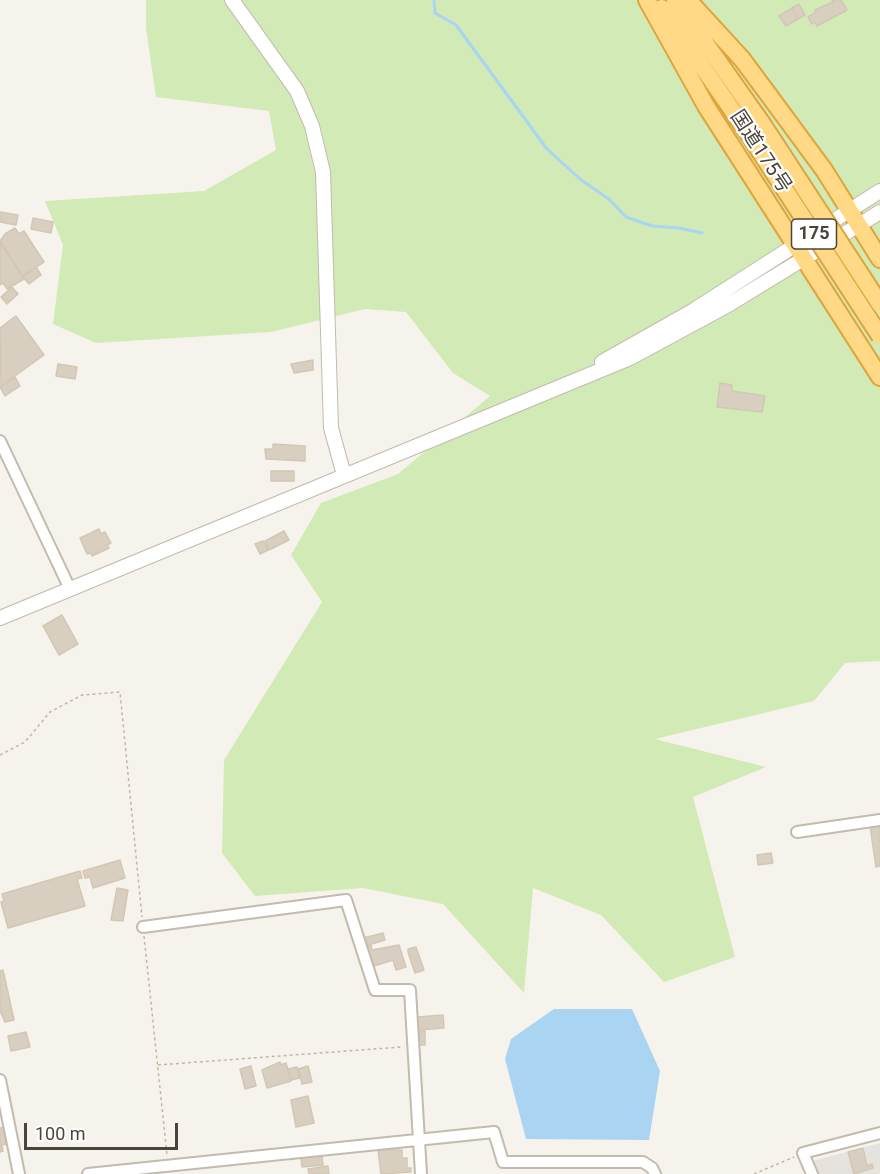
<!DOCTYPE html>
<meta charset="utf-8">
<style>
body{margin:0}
#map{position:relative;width:880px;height:1174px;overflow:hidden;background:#f6f3ec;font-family:Roboto,sans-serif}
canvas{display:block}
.scale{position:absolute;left:24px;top:1123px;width:154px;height:27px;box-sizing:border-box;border:3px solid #4b4439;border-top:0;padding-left:8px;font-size:18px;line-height:21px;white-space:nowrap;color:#4b4439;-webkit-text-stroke:4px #fff;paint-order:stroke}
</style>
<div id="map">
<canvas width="880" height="1174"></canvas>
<div class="scale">100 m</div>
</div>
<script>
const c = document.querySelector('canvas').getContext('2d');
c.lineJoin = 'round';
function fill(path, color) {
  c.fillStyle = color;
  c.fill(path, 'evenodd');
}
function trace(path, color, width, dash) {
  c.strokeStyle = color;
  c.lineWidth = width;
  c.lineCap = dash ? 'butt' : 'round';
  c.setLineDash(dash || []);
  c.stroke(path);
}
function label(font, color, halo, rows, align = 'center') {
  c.font = font + ' Roboto,"Noto Sans JP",sans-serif';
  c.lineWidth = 4.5;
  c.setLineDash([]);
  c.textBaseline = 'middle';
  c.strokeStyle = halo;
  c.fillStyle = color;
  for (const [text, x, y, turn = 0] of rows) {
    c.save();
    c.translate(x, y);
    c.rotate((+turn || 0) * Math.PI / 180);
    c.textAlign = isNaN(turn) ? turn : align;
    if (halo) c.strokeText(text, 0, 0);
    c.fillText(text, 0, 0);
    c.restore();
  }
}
const industrial = new Path2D(`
 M880,1143V1174H816L809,1162Z`);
const green = new Path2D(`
 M146,0H880V661L845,663L814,701L655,739L766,767L693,797L735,957L664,982L601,915L533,888L524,993L443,904L363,888L255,896L222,853L224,760L322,602L291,555L321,503L398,474L490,396L453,373L406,312L365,309L271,332L96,343L53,324L63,245L45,201L204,191L276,150L269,111L156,97L146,28Z`);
const water = new Path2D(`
 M554,1009H632L660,1071L649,1140L526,1139L505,1059L511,1039Z`);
const stream = new Path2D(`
 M434,0L435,13L456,25L547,149L580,179L610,200L626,217L652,226L679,228L702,233`);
const building = new Path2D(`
 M832,0H841L847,10L817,26L815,22L812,24L808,17L816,12L815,10L833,2Z
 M799,4L805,15L798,19L792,8Z
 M792,8L798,19L786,26L779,16Z
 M0,212L18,215L16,225L0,222Z
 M33,218L53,222L51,233L31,229Z
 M15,228L19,234L24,231L44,262L22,276L0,241L5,234Z
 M0,242L24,279L7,289L3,283L0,285Z
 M36,267L41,275L29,284L23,277Z
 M12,287L18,294L7,304L1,297Z
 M16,316L44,355L1,386L0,328Z
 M313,360V370L294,373L291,364Z
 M58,364L77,367L75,379L56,376Z
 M15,377L20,386L5,396L0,387Z
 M720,383L732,385V391L765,396L762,412L717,407Z
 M273,444L305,446V461L266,459L265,449H273Z
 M271,471H294V481H271Z
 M99,529L101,534L105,532L111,543L107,545L109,548L92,556L91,553L87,554L80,538Z
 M284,531L289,540L269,550L265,541Z
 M263,541L268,550L260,554L255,544Z
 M62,615L78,644L59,655L43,626Z
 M880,825V866L876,867L870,826Z
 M771,853L773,863L758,865L757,855Z
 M120,860L125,878L93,888L90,877L85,878L83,871Z
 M80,871L82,878L77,879L85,906L8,928L1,902L4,901L2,894Z
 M117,888L128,890L123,921L111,920Z
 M383,933L385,940L365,946L363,938Z
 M371,945L372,950L399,945L406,967L396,970L393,960L371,967L366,947Z
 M416,947L424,970L415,973L408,952V949Z
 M3,970L14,1020L5,1022L0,1011V971Z
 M443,1015L444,1028L418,1030L417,1017Z
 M425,1031V1045H419L418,1032Z
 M26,1032L30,1047L11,1051L8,1036Z
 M280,1062L281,1065L286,1063L291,1081L267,1088L262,1070Z
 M251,1066L256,1086L245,1089L240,1069Z
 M308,1066L312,1082L302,1084L298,1069Z
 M297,1067L300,1078L291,1080L288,1069Z
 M308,1096L314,1123L296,1127L291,1100Z
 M4,1127L7,1144L2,1145L3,1151L0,1152V1128Z
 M863,1148L867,1166L872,1164L873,1168L854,1174L848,1152Z
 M378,1150H402V1158H407V1168H411V1172L381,1174Z
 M322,1155L323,1165L302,1167L301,1157Z
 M328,1166L329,1174H309L308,1169Z`);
const path = new Path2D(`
 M0,755L25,742L50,712L82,695L120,692L142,917
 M144,936L167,1155
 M158,1065L401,1047
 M754,1174L794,1157`);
const minor = new Path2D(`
 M0,441L70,589
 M797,832L880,820
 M143,927L346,900L375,990H410L421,1174
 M0,1080L19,1174
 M88,1174L494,1132L503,1162H643L652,1168L655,1174
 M812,1174L803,1153L880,1133`);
const tertiary = new Path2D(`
 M232,0L297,91L312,126L323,172L331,428L344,475
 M602,362L694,310L880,191
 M0,618L630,358L728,305L880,212`);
const trunk = new Path2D(`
 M647,0L706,106L880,377
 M675,0L761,122
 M688,0L742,59L765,90L824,170L880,259
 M662,8L748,133`);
const trunkBridge = new Path2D(`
 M761,122L880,304
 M748,133L880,336`);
const shields = [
 [814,234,45]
];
const shieldNames = [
 ["175",814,234]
];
const streetNames = [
 ["国道175号",760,152,57]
];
fill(industrial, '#e6e2dd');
fill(green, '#d2eab5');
fill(water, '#a9d4f2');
trace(stream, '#a9d4f2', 3);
fill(building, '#d8cfc1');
trace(building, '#d3c7b4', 1.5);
trace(minor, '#c2bbae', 14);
trace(tertiary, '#c2bbae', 16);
trace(trunk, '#e0a43c', 20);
trace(path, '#c4b79f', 1.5, [3, 3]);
trace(minor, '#fff', 10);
trace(tertiary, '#fff', 14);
trace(trunk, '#ffd985', 16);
trace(trunkBridge, '#e0a43c', 20, []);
trace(trunkBridge, '#ffd985', 16);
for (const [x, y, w] of shields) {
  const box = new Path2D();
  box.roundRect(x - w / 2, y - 15, w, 30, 4.5);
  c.fillStyle = '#fff';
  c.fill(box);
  trace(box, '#4b4439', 1.5);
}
label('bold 18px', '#4b4439', null, shieldNames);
label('20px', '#4b4439', '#fff', streetNames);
</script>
